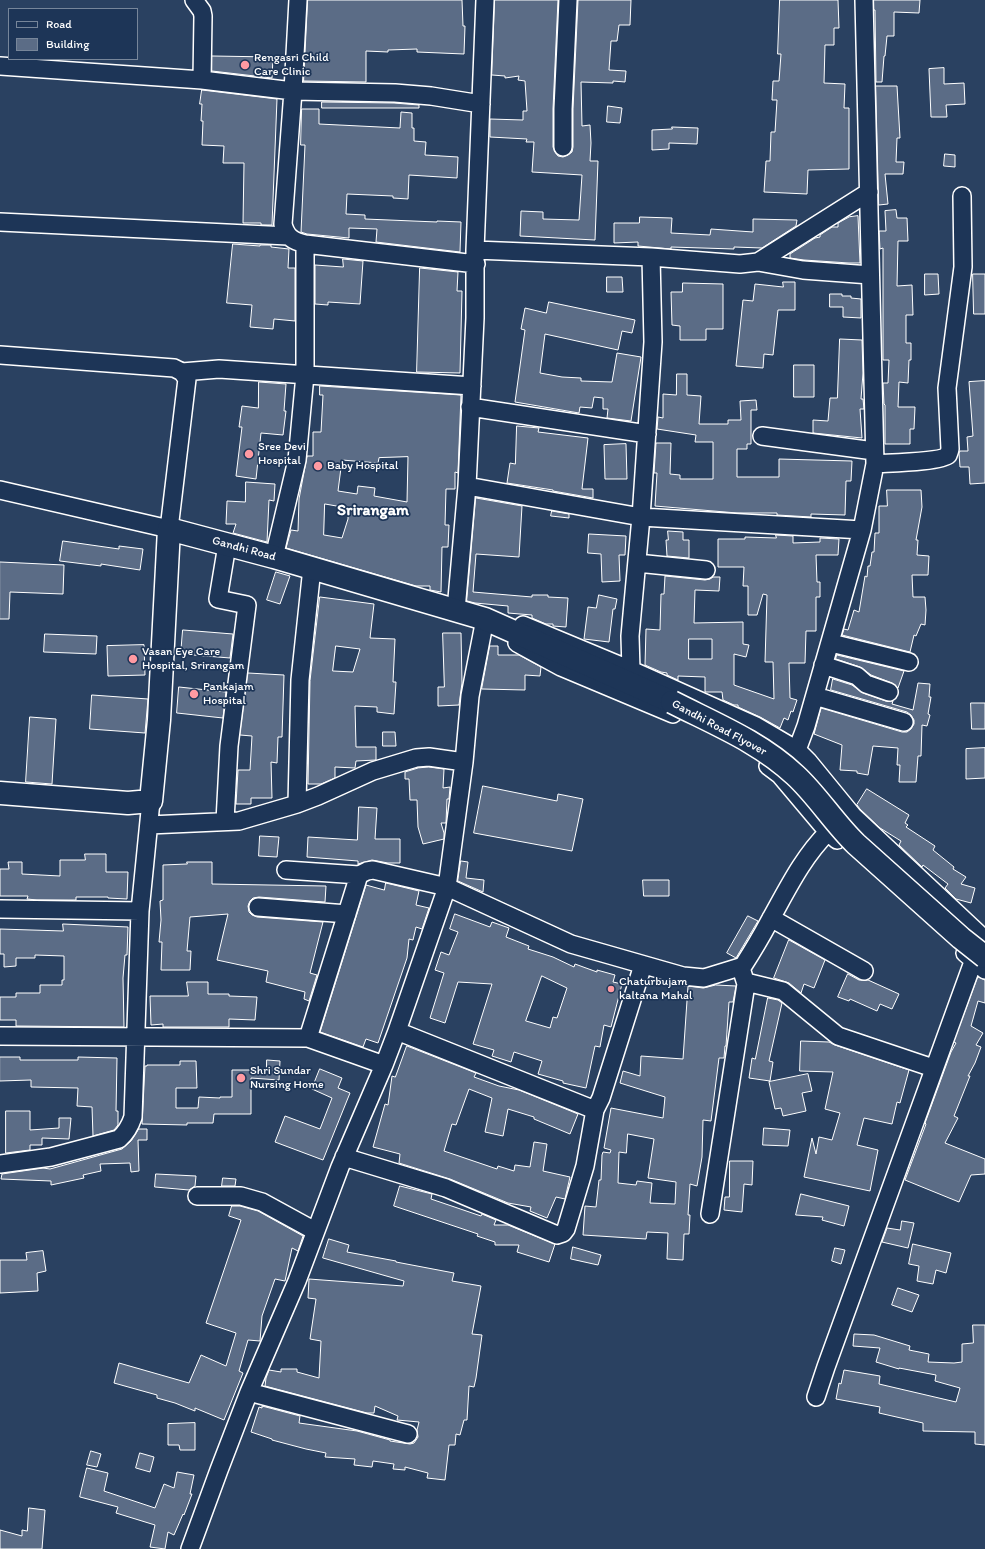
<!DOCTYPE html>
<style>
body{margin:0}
#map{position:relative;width:985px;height:1549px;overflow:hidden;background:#2a4161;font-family:Itim,sans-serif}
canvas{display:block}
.legend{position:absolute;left:8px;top:8px;width:130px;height:52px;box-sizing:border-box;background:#1d3557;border:1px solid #77869a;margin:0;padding:5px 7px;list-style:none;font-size:12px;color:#fff}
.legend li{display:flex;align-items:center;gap:8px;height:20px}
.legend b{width:20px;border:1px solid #77869a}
</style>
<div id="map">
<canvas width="985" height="1549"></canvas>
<ul class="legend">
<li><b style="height:5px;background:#1d3557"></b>Road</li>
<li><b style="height:11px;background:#5b6c86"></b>Building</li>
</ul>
</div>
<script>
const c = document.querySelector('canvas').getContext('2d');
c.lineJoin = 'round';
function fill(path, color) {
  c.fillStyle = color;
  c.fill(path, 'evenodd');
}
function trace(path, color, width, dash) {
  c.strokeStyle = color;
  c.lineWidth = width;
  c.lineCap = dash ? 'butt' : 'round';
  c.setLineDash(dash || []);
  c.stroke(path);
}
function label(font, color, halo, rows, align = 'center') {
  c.font = font + ' Itim,sans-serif';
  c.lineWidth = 3.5;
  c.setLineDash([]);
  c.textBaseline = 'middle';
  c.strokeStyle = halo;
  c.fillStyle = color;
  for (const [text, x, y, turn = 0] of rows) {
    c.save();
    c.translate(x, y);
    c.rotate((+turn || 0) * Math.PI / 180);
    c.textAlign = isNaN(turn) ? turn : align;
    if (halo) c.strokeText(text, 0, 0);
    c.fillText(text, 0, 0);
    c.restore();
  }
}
const building = new Path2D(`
 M308,0H462L463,26H465L464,54L417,52V49L388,50V52L366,51V82L304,81Z
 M495,0H558L553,109V147L555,152L558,156L563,157L568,155L572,152L573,147V109L578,0H631L630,25H619L617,41H611L609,70L626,71L625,82L613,81V83L581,82L582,126L590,125L591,143L590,161H598L595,240L520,236L521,211L543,212V219L579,220L582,175L532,172L534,142H526L527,139L490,137V119L523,120V111H527L525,81L518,80L519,76L505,78V76L492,75Z
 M780,0H838L839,28H834V45H825L824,83L845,84L844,108H849V169L808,170L807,194L764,192L766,161H770L771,132H775L777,100H772L773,81H779L781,54H778Z
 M874,0H920L919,13L894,12V36H887L885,56H884L882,82H876L875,10H874Z
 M212,56L273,57L272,78L212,71Z
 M944,68V84L964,83L965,104L946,105L947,117H931L929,69Z
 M876,86H897L900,138H897L896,162H904L903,174H885L888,204L879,205Z
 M202,90L277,99L272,225H261V223H243L244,163H223L224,146L202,145L203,121H201L202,104H200Z
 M322,102L394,103L419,105V108H322Z
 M608,106L622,108L620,123L607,122Z
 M302,109H319V124L400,128L401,112L412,113V128H414V141L426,142L425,155L458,157L457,178L409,175L408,199L393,198V196L347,194L346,214L365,215V219L437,222V221L461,222L460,252L376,242L377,229L349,228V238L307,234L301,232L305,145H301Z
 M672,127L698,128L697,144L669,143V149L652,150V130L672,129Z
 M945,154L955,155V167L944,166Z
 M896,210L897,218H907L908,241H898L897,286L912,285L913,315H906V343H911V360H909L908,383L899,382L898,407H915L914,429H910V444H885V405L884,404L883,383H888L889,360H883V248L880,249L879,231H886L885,211Z
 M858,216L860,263H849L804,260L790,258V254L815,238L820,237V235L832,227H838V223L849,217Z
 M640,217L672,218L671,233L710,235L711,229L753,232V219L797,220L796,226L762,248L734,247V249L671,247V249L638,246V242L614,243V223H639Z
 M233,244L260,246V245H271V247L289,249L288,268H295V321L274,319L273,329L250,327L252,305L227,303Z
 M343,259L363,261L360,304L328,302V305L315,304V265L343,267Z
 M420,268L458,272L457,291H462L460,373L417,372Z
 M925,274H938L939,294L925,295Z
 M973,274H985V314H974Z
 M607,277H622L623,292H607Z
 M783,282H795V310H778L773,355L764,354L763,368L736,366L743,300L753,301L755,284L783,287Z
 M683,283L723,284V329H706V340H680V326L672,325L671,292H682Z
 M830,294H842V296H851V298L861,299V318L843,317V307H830Z
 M549,302L635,320L632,333L622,331L618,350L545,334L540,373L562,377L581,378V381L612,382L617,353L641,357L631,421L607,418L608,409H603V398L594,397L592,408L580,407L579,413L515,402L525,330L521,329L525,308L546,313Z
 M840,339L862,340L863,373L861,399H863L864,409H860L862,438L813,433V420L828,421L830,398H837Z
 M794,365H814V397H794Z
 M677,374H687V395L701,396L699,424H728V420H741L740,401L756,400L757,410H751V444H747V449H737V477H779V459L852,461L851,481H846L845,515L811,514V517L777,515V513H737L655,506L657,473H654L656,443H671L670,474L680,475V479H713V442H695L696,435L657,429L658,417L663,418V394L676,395Z
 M985,381V483L970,484L969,467H960L959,453L960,451H968L967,437L973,436L969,382Z
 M259,382L286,384L284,411H286L283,435L261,433L256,479L236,476L242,427H239L242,406L258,408Z
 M320,386L461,395L458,473L455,472V489H446L445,525H449L448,547H442L441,592L430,590V586H416L286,548L291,530L298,531L299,499L307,456H313V432H321L323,395H320ZM408,457L407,502L374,496L375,488L358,486L357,494L338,491L342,460L378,463L379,458ZM325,504L348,508V519L342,538L324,535Z
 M517,426L539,428L538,432L588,438L582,489H593V498L553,491V490L507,483L510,463L515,464Z
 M626,444L627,479H605L604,445Z
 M246,482L275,484L274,501L269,500L267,542L233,533L236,524H226L227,501L245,502Z
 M887,490H921L922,507L916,540H918L917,555L929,556L928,575H912L913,597H925L926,610L925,625L921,624L916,636L914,635L910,652L842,635L844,629L848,630L854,610L859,612L865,576L867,577L868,566H870L872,552H874L875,533H879V506H887Z
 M476,498L522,506L519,557L476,554L473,592L532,597V595H548V597L568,598L566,627L553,626V624H546L532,618V615L508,613V606L475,603L467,601Z
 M552,511L569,514V518L551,516Z
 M668,531L683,532V540H689V558L667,556L666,540H668Z
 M589,534L626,536L625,555H619L620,581L602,582L601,554L588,553Z
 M776,535L793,536V543L820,542V538L839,539L838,555H816L817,582H820V597H816V631H806L805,663H789L790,698L797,700L793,712L791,711L788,720L784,718L780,728L760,717L738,707V705H734L723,700L722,692H705V677L678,676V680L667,675V673L661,672L645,665L646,629L660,630L661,594H664L665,576L705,580L710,579L713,577H720L719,591L695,590L694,623L743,622V644L749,645L746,657L734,654V685L774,699L773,662H765L767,595L763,594L757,615H748V586H743L744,567H718V539H745V537L776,538ZM689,639H712V659H689Z
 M63,541L119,549V546L143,549L140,570L101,564V566L60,561Z
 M0,562L64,565L63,594L10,592L9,619H0Z
 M276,572L290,576L280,604L267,600Z
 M599,595L617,599L615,609H613L609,642L584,639L588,607L596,608Z
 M320,597L374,604L370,638L395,639L393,682H396L394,714L377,712V707L355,706L356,747H376V760L356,761L355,768L335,767V778L321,784H308L310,681ZM336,646L360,649L353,672L333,671Z
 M183,630L233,634L230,658L181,654Z
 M443,633H461L462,683L459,705L438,706V687H444Z
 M45,634L97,636L96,654L44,652Z
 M144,645L145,675L108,676L107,646Z
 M490,646H498V655H519L541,667L540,676L525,675V690L482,689Z
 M837,655L904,671L898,688L892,683L871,675L860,667L836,659Z
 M248,673L284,675L282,737H278L277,763L271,762L272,798H251V804H236L238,770H250L252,736L240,735Z
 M833,679L852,685L863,693L886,701H893L892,704L913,710L918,683L930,684L929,697H931L928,714L930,715L927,726L922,725L921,756H918L916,782H899L900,765H897L898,748L873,746L868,775L857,773V771L840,770L842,745L814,734L821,708L902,732H907L911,729L914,724V720L911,715L907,712L831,690Z
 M179,687L226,692L223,718L177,713Z
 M92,695L148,699L145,733L90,729Z
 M971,703H985V729H972Z
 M30,717L56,719L52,784L26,782Z
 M383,732H395L396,746H383Z
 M985,748V778L966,779V749Z
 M429,767L444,769L443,788L450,787L449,799H447L446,823H441L444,833V839L423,844L418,827L417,800H410L409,779H405V772L418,768Z
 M483,786L557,801L558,794L583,799L572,851L474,833Z
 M867,789L909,815L905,823L908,825L906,827L935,846L933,850L954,867L953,869L966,877L961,884L975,888L971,903L956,899L945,888L948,884L923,865L922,867L899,845L901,841L880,828L860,809L857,805Z
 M359,807L377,808L375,839H400V863H388L372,860L358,864V861L307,857L308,837L357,840Z
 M260,836L279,837L277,857L259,856Z
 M85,854H106V872H128L127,899L108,898V897H76V900H37L27,899L28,896H0V869H9L8,862H22V874L60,876V860H85Z
 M461,861L468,862L466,878L484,880L483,892L458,881Z
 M187,862H212V884L326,886L325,902L259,897L253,898L250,901L248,906L249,912L252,915L257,917L323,922L310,973L317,975L309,1001L304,999L305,992L266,982L268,971L217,960L228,914L190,917L187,951H191L190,970H161L162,942H159L161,920L160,901L163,900V865L187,864Z
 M643,880H669V896H644Z
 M386,883L419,891L416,905L429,908L422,929L416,927L413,940L409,939L407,958L378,1043L366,1039L363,1047L320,1032L366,885L384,890Z
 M455,914L490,927L492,922L509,928L506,937L529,946L528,949L553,957L574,967L575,964L597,972V970L615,975L613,982L622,984L611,1027L604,1025L600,1047L595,1046L586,1088L563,1083V1081L538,1074L542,1061L514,1052L511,1062L492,1056L494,1050L473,1044L492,984L458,982L445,1023L430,1018L444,973L435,970L441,952L449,955L458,932L450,929ZM542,976L567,988L557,1018L553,1017L550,1028L526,1021Z
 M748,916L758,921L736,958L727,953Z
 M63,924L128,927L127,955H125L123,978L124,1027L16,1026V1020H0V997H16V993H40V985H62V980H64V956L35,955V958H16V966L4,967V954H0V929L63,931Z
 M789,940L825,960L814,988L804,984L801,993L789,983L774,978Z
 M848,974L859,980H868L899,994L892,1009L880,1004L877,1011L850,999L849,1001L838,997Z
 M978,977L985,980V1003L978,1001L971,1026L983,1033L976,1045L981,1047L975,1063L968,1076H970L954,1116L958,1118L945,1143L985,1159V1174L971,1175L959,1202L905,1180L926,1124L925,1123L951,1052L956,1043L954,1042Z
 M187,982H208V994H229V996L257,997L255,1020L229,1019V1027H163V1024L151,1025L150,996H188Z
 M716,985L736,986L733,1002H729L726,1046H725L724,1058H719L711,1121L703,1120L702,1157L697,1186L690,1184L688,1215H690L689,1234H684L683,1260L667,1259L668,1233L647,1232L646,1239L583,1235L585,1206L596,1207L599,1180H601L602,1155L603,1152L610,1153L611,1150L604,1148L611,1108L663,1118L665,1097L620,1083L623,1071L640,1076L641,1056L683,1059L688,986L703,988ZM628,1134L654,1139L648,1178L676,1182L675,1204L650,1203L652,1183L637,1181L636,1185L618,1183L619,1152L626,1153Z
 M768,998L778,1000L782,1003L769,1061L773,1062L770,1081L749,1078L752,1058L755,1059Z
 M801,1041L829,1042L835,1045L909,1070L900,1103L897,1102L892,1124L864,1118L857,1145L878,1150L870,1191L804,1177L812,1138L816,1154L819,1137L832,1140L840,1113L825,1109L833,1072L800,1071Z
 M407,1046L476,1073L474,1077L499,1086L519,1090L578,1114L570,1134L534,1119V1117L508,1109L503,1136L485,1132L492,1098L469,1089L456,1125L452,1124L444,1151L497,1169L498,1166L514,1171L515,1165L530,1167L534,1142L547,1144L543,1171L570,1177L565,1199L556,1197L547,1218L530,1211L531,1207L508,1203L450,1179L399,1163L400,1154L373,1147L385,1104L388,1105L392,1076L395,1077Z
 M0,1057H20V1060H78V1057L117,1058L116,1111H118V1125L114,1130L93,1136L92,1107L77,1106L78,1088L31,1087V1080L0,1081Z
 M267,1060L280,1061L279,1080L251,1078V1114H214L213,1123H187V1125L142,1124L145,1066H147V1065H180V1061H196L197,1088H176V1108H198L199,1097L220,1098V1097H232V1070H266Z
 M320,1069L342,1078L338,1088L350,1093L323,1160L275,1142L285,1116L320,1129L332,1098L312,1089Z
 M808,1074L812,1091L802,1093L806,1111L783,1116L781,1108L775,1109L769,1082Z
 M6,1111H30V1130L59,1128V1118H71L69,1139L42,1138V1145H30V1150L6,1153Z
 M764,1128L790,1130L788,1146L763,1145Z
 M139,1129H147V1140H138L139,1171L131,1172L130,1163L100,1164L101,1171L83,1175L84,1178L51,1185V1181L1,1179L2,1174L43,1168L50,1169L122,1149L131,1141Z
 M730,1161H753L752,1185L744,1184L742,1212L724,1210L725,1197H729Z
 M156,1174L196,1176L195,1186L189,1190L155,1187Z
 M223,1178L236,1179L235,1186H222Z
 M400,1186L432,1194L431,1199L481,1216L482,1214L496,1220L494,1225H508L555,1244L549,1262L517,1252L519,1245H495V1242L477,1236L478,1234L394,1206Z
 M801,1194L849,1206L844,1226L822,1220L823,1217L796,1215Z
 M232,1206H240L258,1211L303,1236L298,1251L292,1248L285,1281L275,1279L262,1316L260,1341L248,1340L239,1371L243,1373L224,1420L195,1408V1411L175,1403L157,1398V1395L114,1383L119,1363L189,1383L201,1355L226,1366L236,1333L206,1323L241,1220L229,1216Z
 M902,1221L914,1223L908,1248L882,1242L887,1228L900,1230Z
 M329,1239L349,1245L347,1252L396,1261V1262L454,1273L452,1281L481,1286L472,1334L482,1335L476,1378L474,1387L469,1386L467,1420H464L460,1435L456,1434L455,1445H449L445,1480L427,1478L428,1473L405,1467V1470L393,1469L394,1464L373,1461L372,1467L354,1465L355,1459L325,1457L326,1453L306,1449L272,1440V1439L251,1432L259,1407L262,1408V1406L300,1416L299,1423L357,1431L390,1440V1441L410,1444L414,1443L418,1437L417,1430L419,1422L397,1420L398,1416L375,1406L374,1413H367L265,1386L266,1378L269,1370L281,1372V1369H297V1372L319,1378L321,1341L310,1339L316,1299L308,1298L309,1279L403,1286L404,1281L323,1258Z
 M913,1244L951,1253L946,1273L936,1270L933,1284L917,1281L919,1266L909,1264Z
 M573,1247L601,1255L598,1265L571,1259Z
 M835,1248L845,1250L841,1264L832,1261Z
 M43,1251L46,1271L37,1273L38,1291L0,1293V1260H27L26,1253Z
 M898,1288L919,1295L912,1312L892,1305Z
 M973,1325H985V1445L975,1444V1432L923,1431V1423L879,1413L880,1407L836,1399L839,1383L841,1384L844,1370L880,1376L879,1384L956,1402L960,1388L935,1381L936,1375L899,1368V1369L876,1362L880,1348L853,1346L854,1334L874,1335L910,1346L909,1350L929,1354L928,1362L954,1363L962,1362V1344L973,1343Z
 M195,1423V1450H180L179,1445H168V1424Z
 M91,1451L101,1454L97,1467L87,1465Z
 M140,1453L154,1457L150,1472L136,1468Z
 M87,1468L108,1473L104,1491L155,1508L164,1484L174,1488L177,1472L194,1475L190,1494H192L184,1515L183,1514L174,1535L168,1532L165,1549L150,1547L155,1525L116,1513L118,1507L80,1497Z
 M29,1508L45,1510L42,1549H0V1530L22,1536V1530L27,1531Z`);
const minor = new Path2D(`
 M194,0L202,11L203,16L202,80
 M298,0L293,91L283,224C286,237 293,241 305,244L476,264
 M0,66L202,80L293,91L395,93L431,96L481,104
 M563,147V109L568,0
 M0,222L288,236
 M475,250L651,257L740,264L758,262L869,192
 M758,262L803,270L870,275
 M0,355L174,368L182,372L187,379L169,529L0,490
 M182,372L219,369L472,386
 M470,407L647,434
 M762,436L874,451
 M875,464C886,463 941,462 948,455C948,455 950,450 950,449L947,388L963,267L962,196
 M467,486L641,517L862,530
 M274,557L297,460L305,375V244
 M637,563L706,570
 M456,610L467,486L475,318V250L485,0
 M523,625L631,670L756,726L797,750L808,761L853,816L980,935L981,940L826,1367L816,1397
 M517,643L561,667L673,714
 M831,643L909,662
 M823,665L857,676L866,684L889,692
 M631,670L630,636L641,517L653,342L651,257
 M815,696L904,722
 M797,750L806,726L862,530L875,464L864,0
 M768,766L780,775L828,832L837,840
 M297,804L300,680L312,568
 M225,821L229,746L247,605L218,599L227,545
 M149,825L239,821L297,804L318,796L373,771L416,758L429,757L464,762
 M286,870L359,875
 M258,907L347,914
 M0,909L140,911
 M771,918L864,971
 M965,953L985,970
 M746,982L783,991L838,1036L933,1068
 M397,1031L595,1110L601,1098L643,965
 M0,1036L308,1038L384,1065
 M308,1038L359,875L367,871L373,870L447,887L571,944L683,976L704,978L743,966C752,952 761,937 769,922C787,890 802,858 828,832
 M344,1157L446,1188L557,1235L563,1233L566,1229L585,1166L595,1110
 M0,1164L51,1157L119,1139C126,1133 130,1126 133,1117L140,911L151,801
 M197,1196H241L262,1202L315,1231
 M710,1214L746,984L741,968
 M249,1392L408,1434
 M190,1549L219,1470L249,1392L297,1281L340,1167L384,1065L397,1031L447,887L464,762L470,696L485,619`);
const major = new Path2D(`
 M0,793L128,803L151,801L159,720L169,529L274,557L485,619L672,702`);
const majorBridge = new Path2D(`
 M672,702C715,724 760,742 795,775C817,795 834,823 856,844L961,938L985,957`);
const markers = [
 [245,65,5,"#ff9aa2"],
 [249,454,5,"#ff9aa2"],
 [318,466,5,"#ff9aa2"],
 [133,659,5,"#ff9aa2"],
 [194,694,5,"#ff9aa2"],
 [611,989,4,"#ff9aa2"],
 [241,1078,5,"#ff9aa2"]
];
const poiNames = [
 ["Rengasri Child",254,58],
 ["Care Clinic",254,72],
 ["Sree Devi",258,447],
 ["Hospital",258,461],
 ["Baby Hospital",327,466],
 ["Vasan Eye Care",142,652],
 ["Hospital, Srirangam",142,666],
 ["Pankajam",203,687],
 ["Hospital",203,701],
 ["Chaturbujam",619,982],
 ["kaltana Mahal",619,996],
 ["Shri Sundar",250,1071],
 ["Nursing Home",250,1085]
];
const streetNames = [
 ["Gandhi Road",244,549,15],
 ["Gandhi Road Flyover",719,728,28]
];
const districtNames = [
 ["Srirangam",373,511]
];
fill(building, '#5b6c86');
trace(building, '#fff', 1);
trace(minor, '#fff', 20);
trace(major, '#fff', 25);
trace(minor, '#1d3557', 17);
trace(major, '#1d3557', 22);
trace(majorBridge, '#fff', 25, []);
trace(majorBridge, '#1d3557', 22);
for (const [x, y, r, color] of markers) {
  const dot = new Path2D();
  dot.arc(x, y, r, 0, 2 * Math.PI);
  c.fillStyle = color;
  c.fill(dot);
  trace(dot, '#1d3557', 1.5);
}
label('12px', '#fff', '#1d3557', poiNames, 'left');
label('12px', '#fff', '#1d3557', streetNames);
label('bold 16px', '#fff', '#1d3557', districtNames);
</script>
